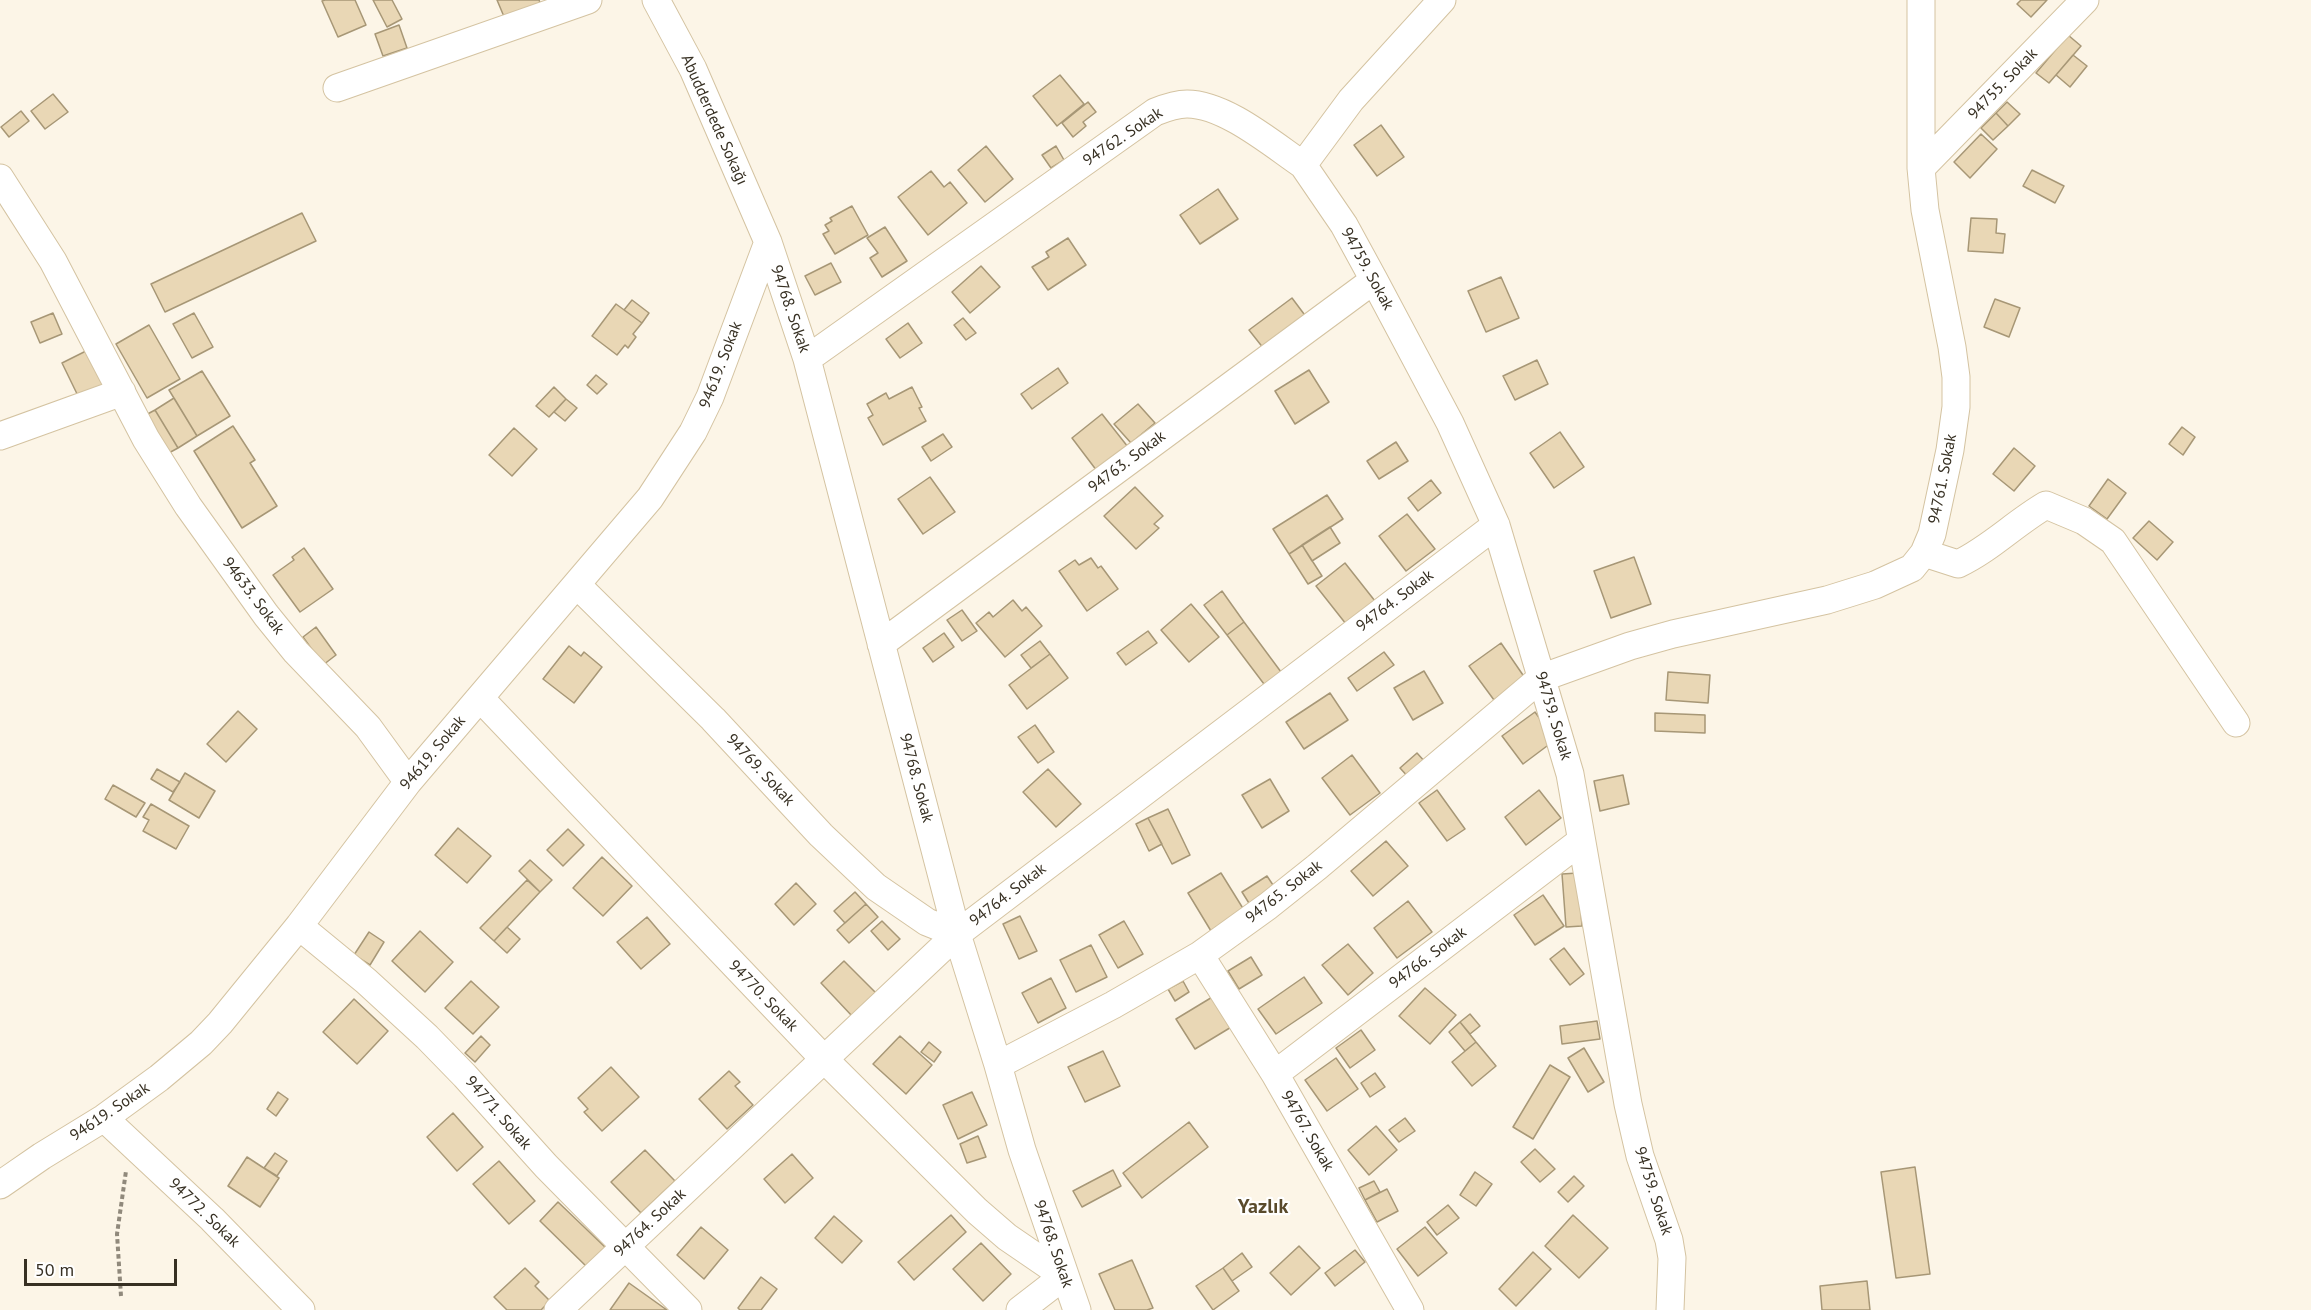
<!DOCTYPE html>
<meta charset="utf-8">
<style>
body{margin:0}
#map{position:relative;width:2311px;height:1310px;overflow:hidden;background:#fcf5e7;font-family:"PT Sans",sans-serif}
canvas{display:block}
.scale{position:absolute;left:24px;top:1259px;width:153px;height:27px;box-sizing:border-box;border:3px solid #373023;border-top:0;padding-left:8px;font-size:18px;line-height:21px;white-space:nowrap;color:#373023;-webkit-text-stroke:4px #fff;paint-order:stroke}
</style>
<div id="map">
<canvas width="2311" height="1310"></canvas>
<div class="scale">50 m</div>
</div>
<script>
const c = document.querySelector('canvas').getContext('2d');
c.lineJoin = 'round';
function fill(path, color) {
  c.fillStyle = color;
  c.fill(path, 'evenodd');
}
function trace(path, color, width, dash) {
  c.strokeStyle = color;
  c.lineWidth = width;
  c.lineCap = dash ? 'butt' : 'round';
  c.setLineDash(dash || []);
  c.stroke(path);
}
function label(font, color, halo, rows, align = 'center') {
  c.font = font + ' "PT Sans",sans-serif';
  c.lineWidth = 4.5;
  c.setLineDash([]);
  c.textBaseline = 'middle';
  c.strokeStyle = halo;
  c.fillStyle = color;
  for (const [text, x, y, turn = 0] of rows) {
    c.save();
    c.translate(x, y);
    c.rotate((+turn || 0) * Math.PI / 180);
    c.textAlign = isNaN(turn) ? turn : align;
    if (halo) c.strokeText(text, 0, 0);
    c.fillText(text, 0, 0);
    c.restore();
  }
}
const building = new Path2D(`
 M325,0H355L366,25L338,37L322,1Z
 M373,0H392L402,19L387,27Z
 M497,0H539L541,5L505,19Z
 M2021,0H2047L2031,17L2017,4Z
 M399,25L407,48L383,56L375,34Z
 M2068,35L2081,46L2049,83L2036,73Z
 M2073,55L2087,66L2070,87L2056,75Z
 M1060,75L1084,104L1057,126L1033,96Z
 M53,94L68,112L45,129L31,111Z
 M1088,102L1096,112L1083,122L1086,126L1073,137L1062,123Z
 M2007,102L2020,114L2008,126L1996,113Z
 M21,111L29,121L9,137L1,127Z
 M1996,113L2008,126L1993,140L1981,128Z
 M1381,125L1404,157L1377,176L1354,145Z
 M1981,134L1997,149L1970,178L1954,162Z
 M986,146L1013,179L985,202L958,170Z
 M1056,146L1064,160L1051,168L1042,155Z
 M2032,170L2064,186L2055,203L2023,186Z
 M931,171L944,187L950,182L967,203L928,235L898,197Z
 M1218,189L1238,219L1200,244L1180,215Z
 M852,206L868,235L835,254L823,234L829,231L825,225L832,221L830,218Z
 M302,213L316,241L165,312L151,284Z
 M1971,218L1997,219L1996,233L2005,234L2003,253L1968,251Z
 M885,227L907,261L882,277L870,258L878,253L867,238Z
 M1068,238L1086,265L1048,290L1032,267L1049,257L1046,252Z
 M831,263L841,282L815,295L805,276Z
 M981,266L1000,287L970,313L952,292Z
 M1501,277L1519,318L1486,332L1468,291Z
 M1292,298L1307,318L1264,349L1249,330Z
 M1995,299L2020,308L2009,337L1984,327Z
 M632,300L649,313L642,323L624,310Z
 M616,304L642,323L633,334L636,337L628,348L625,345L617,355L592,336Z
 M53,313L62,334L40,343L31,322Z
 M194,313L213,347L192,358L173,324Z
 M963,318L976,333L966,340L954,325Z
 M908,323L922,343L900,358L886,339Z
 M149,325L180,379L147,398L116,344Z
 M90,349L108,386L80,400L62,363Z
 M1537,360L1548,384L1515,400L1503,376Z
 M1058,368L1068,383L1032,409L1021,394Z
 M1309,370L1329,402L1295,424L1275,391Z
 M202,371L230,416L197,436L169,390Z
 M596,375L607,384L597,394L587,385Z
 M554,387L566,399L549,417L536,406Z
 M912,387L922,407L919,408L926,421L883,445L868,418L873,415L867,404L886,393L889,399Z
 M174,398L197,436L178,448L155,410Z
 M566,399L577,408L565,421L554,412Z
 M1138,404L1155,423L1131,443L1114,424Z
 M155,410L178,448L165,455L142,417Z
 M1102,414L1128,447L1097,471L1072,438Z
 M233,426L255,460L250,463L277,506L242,528L194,451Z
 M2182,427L2195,437L2183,455L2169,444Z
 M514,428L537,449L512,476L489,455Z
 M1560,432L1584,467L1554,488L1530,453Z
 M943,434L952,447L931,461L922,447Z
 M1396,442L1408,461L1379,479L1367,461Z
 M2014,448L2035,466L2014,491L1993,474Z
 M930,477L955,512L923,534L898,499Z
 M2108,479L2126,493L2107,519L2089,506Z
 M1431,480L1441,493L1418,511L1408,498Z
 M1135,487L1163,516L1154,524L1159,528L1136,549L1104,516Z
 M1327,495L1343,519L1289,554L1273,529Z
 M1407,514L1435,549L1406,571L1379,536Z
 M2149,521L2173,542L2157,560L2133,538Z
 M1330,527L1340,543L1312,561L1302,545Z
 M1302,545L1322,576L1308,584L1289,554Z
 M304,548L333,589L300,612L273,575L294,560L292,557Z
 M1634,557L1651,604L1611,618L1594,571Z
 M1091,558L1098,568L1101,566L1118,589L1087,611L1059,571L1075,560L1079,565Z
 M1345,563L1375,601L1346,624L1316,586Z
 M1222,591L1244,622L1227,635L1204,605Z
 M1013,600L1022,611L1026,607L1042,626L1005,657L976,623L989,612L993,617Z
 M1191,604L1219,637L1189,662L1161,630Z
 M962,610L977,631L962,641L947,620Z
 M1244,622L1284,676L1267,688L1227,635Z
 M316,627L336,655L323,665L303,637Z
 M1148,631L1157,643L1126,665L1117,653Z
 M944,633L954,647L933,662L923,648Z
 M1040,641L1050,654L1031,668L1021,655Z
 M1501,643L1525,678L1494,700L1469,666Z
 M569,646L581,656L584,652L602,667L574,703L543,679Z
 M1384,652L1394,665L1357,691L1348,678Z
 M1050,654L1068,678L1027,709L1009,685Z
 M1424,671L1443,703L1413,720L1394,688Z
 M1668,672L1710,675L1708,703L1666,700Z
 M1330,693L1348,720L1304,749L1286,722Z
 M238,711L257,729L226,762L207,744Z
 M1535,712L1555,740L1523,764L1502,736Z
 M1655,713L1705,715V733L1655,731Z
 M1035,725L1054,752L1038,763L1018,737Z
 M1417,753L1426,763L1410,779L1400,768Z
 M1352,755L1380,793L1350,815L1322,778Z
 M157,769L180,782L173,792L151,779Z
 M1048,769L1081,804L1056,827L1023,792Z
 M185,773L215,791L199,818L169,800Z
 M1623,775L1629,804L1600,811L1594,781Z
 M1270,779L1289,811L1262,828L1242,795Z
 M113,785L145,803L136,817L105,799Z
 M1437,790L1465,829L1447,841L1419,803Z
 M1539,790L1561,818L1526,845L1505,817Z
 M151,804L189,826L176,849L143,831L149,820L143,817Z
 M1168,809L1190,855L1172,864L1148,818Z
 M1148,818L1162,844L1149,851L1136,824Z
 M458,828L491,856L467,883L435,855Z
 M568,829L584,845L563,866L547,850Z
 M1386,841L1408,866L1373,896L1351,871Z
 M602,857L632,886L603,916L573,888Z
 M530,860L552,880L540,892L519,871Z
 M1221,873L1244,910L1211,931L1188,893Z
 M1578,873L1582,926L1566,927L1562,874Z
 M1267,876L1277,891L1252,908L1242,892Z
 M527,880L540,892L494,941L480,928Z
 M796,883L816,904L794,925L775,904Z
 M855,892L866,904L845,923L834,911Z
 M1543,895L1564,926L1535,945L1514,915Z
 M1408,901L1432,932L1397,958L1374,928Z
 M866,904L878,917L849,943L837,930Z
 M1020,916L1037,951L1019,959L1003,924Z
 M647,917L670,944L641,969L617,942Z
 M882,921L900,939L888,950L871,931Z
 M1124,921L1143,954L1118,968L1099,935Z
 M507,927L520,939L507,953L494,941Z
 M420,931L453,962L425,992L392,961Z
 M369,932L384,942L370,965L354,955Z
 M1348,944L1373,973L1348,995L1322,965Z
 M1091,945L1107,977L1076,992L1060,960Z
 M1564,948L1584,974L1570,985L1550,959Z
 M1251,957L1262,975L1239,989L1228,971Z
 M844,961L876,993L852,1016L821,983Z
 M1304,977L1322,1003L1276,1034L1258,1009Z
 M1051,978L1066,1008L1038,1023L1022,993Z
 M471,981L499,1007L473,1034L445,1008Z
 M1183,981L1189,992L1175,1001L1168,989Z
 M1425,988L1456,1015L1430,1044L1399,1016Z
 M1214,996L1233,1026L1195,1049L1176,1019Z
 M354,999L388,1031L357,1064L323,1032Z
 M1470,1014L1480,1026L1470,1034L1460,1022Z
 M1597,1021L1600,1039L1562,1044L1560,1026Z
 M1460,1022L1476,1042L1465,1051L1449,1032Z
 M1361,1030L1375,1050L1350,1068L1336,1048Z
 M481,1036L490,1045L475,1062L465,1053Z
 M900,1036L932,1065L906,1094L873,1064Z
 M929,1042L941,1052L934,1062L921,1052Z
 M1476,1042L1496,1066L1472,1086L1452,1062Z
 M1584,1048L1604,1082L1588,1092L1568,1058Z
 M1103,1051L1120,1086L1085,1102L1068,1067Z
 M1336,1058L1358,1089L1327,1111L1305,1080Z
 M1550,1065L1570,1077L1533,1139L1513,1127Z
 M611,1067L639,1097L602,1131L584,1112L588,1109L578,1098Z
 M729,1071L740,1082L735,1086L753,1105L727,1129L699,1099Z
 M1375,1073L1385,1087L1370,1097L1361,1083Z
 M278,1092L288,1099L276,1116L267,1109Z
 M972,1092L987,1125L958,1139L943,1105Z
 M453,1113L483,1147L457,1171L427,1137Z
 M1405,1118L1415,1131L1399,1142L1389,1130Z
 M1189,1122L1208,1147L1142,1198L1123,1173Z
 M1376,1126L1397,1150L1369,1175L1348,1150Z
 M978,1136L986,1157L967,1163L960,1144Z
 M1535,1149L1555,1169L1540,1182L1521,1162Z
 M645,1150L675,1181L641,1213L611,1182Z
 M275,1153L287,1161L277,1176L264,1168Z
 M792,1154L813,1178L785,1203L764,1179Z
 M247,1157L279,1178L260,1207L228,1186Z
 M499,1161L535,1201L509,1224L473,1184Z
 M1915,1167L1930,1274L1896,1278L1881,1172Z
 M1113,1170L1121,1186L1082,1207L1073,1191Z
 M1475,1172L1492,1184L1476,1206L1460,1195Z
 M1574,1176L1584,1186L1568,1202L1558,1192Z
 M1374,1181L1380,1192L1365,1200L1359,1188Z
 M1387,1189L1398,1211L1377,1222L1365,1200Z
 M558,1202L607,1249L588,1268L540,1221Z
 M1448,1205L1459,1218L1437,1235L1427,1222Z
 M951,1215L966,1232L914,1280L898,1262Z
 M1573,1215L1608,1248L1579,1278L1545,1246Z
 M834,1216L862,1241L842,1263L815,1238Z
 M701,1227L728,1250L704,1279L677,1255Z
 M1425,1227L1447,1253L1418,1276L1397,1249Z
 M981,1243L1011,1274L983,1301L953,1269Z
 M1299,1246L1320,1268L1291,1295L1270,1273Z
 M1355,1250L1365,1262L1335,1286L1325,1273Z
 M1533,1252L1551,1269L1516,1306L1499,1289Z
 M1242,1253L1252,1267L1232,1281L1223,1268Z
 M1132,1260L1153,1308L1147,1310H1115L1099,1274Z
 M525,1268L539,1282L535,1286L550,1301L541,1310H507L494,1297Z
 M1223,1268L1239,1291L1213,1310L1196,1286Z
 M761,1277L777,1289L761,1310H740L738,1308Z
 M1867,1281L1870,1310H1822L1820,1286Z
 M629,1283L667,1310H610Z`);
const path = new Path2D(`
 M121,1296L117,1234L126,1171`);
const minor = new Path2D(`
 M656,0L693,69L768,242L807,359L957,934L998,1065L1022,1150L1077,1310
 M337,88L588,0
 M1303,165L1344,225L1374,280L1450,423L1496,525L1570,774L1628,1104L1640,1156L1669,1240L1672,1258L1670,1310
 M1921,168L2085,0
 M0,178L53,261L146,439L188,506L266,615L296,652L368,727L408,782
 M807,359L1155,112C1165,108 1176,104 1187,104C1225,104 1272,144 1303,165L1351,100L1442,0
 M0,436L122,392
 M1924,553L1958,564C1990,549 2015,523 2046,505L2084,521L2113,541L2236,723
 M577,585L713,719L821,835L876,887L927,922L957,934
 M881,644L1374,280
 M480,698L824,1059L977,1211L1007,1237L1064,1276L1020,1310
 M299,926L366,981L427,1037L465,1076L546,1166L688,1310
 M1200,955L1275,1074L1410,1310
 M998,1065L1113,1005L1200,955L1268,906L1317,867L1541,678L1630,646L1673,634L1827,600L1875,585L1912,568L1924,553L1932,534L1950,450L1956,407V377L1952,347L1925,210L1921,168V0
 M1275,1074L1581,841
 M104,1118L212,1219L301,1310
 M0,1185L42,1156L104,1118L159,1078L201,1043L220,1023L299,926L408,782L650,498L693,432L710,397L768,242
 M558,1310L957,934L1496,525`);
const streetNames = [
 ["94755. Sokak",2003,84,-46],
 ["Abudderdede Sokağı",714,120,66],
 ["94762. Sokak",1123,137,-34],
 ["94759. Sokak",1367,269,61],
 ["94768. Sokak",790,309,71],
 ["94619. Sokak",721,365,-69],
 ["94763. Sokak",1127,462,-37],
 ["94761. Sokak",1943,479,-79],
 ["94633. Sokak",253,596,53],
 ["94764. Sokak",1395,601,-37],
 ["94759. Sokak",1553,716,73],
 ["94619. Sokak",433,753,-50],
 ["94769. Sokak",760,770,47],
 ["94768. Sokak",916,778,75],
 ["94765. Sokak",1284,892,-38],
 ["94764. Sokak",1008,895,-38],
 ["94766. Sokak",1428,958,-37],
 ["94770. Sokak",763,996,46],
 ["94619. Sokak",110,1112,-34],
 ["94771. Sokak",498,1113,49],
 ["94767. Sokak",1307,1131,60],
 ["94759. Sokak",1653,1191,72],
 ["94772. Sokak",204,1213,44],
 ["94764. Sokak",650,1223,-43],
 ["94768. Sokak",1053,1244,71]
];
const quarterNames = [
 ["Yazlık",1263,1207]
];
fill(building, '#e9d7b5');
trace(building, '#a79776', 1.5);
trace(minor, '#d4c3a1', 29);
trace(path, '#90897c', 4, [4.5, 3]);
trace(minor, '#fff', 27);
label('16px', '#373023', '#fff', streetNames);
label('bold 20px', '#594a2c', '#fff', quarterNames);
</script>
